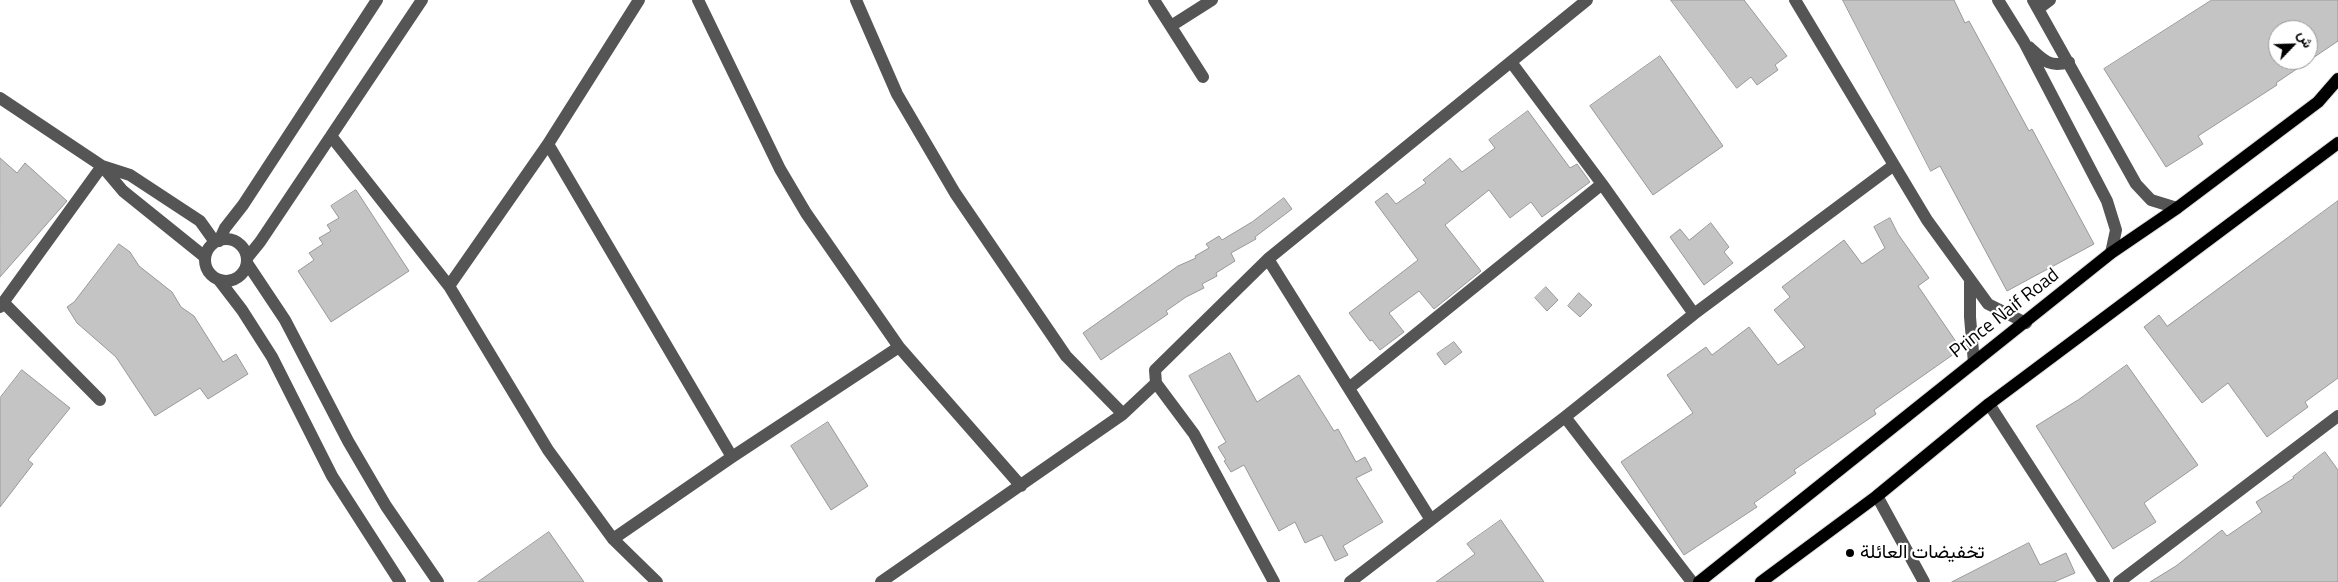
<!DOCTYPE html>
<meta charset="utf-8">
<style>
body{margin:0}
#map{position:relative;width:2338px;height:582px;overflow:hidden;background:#fff;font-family:"Titillium Web",Vazirmatn,sans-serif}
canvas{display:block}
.north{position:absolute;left:2268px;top:20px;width:50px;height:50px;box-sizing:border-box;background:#fff;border:1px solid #999;border-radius:50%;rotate:66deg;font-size:14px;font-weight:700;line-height:20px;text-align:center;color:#000}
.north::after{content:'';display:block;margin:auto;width:18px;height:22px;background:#000;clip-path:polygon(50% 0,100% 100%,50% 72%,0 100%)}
</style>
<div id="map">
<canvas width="2338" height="582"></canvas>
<div class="north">ش</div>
</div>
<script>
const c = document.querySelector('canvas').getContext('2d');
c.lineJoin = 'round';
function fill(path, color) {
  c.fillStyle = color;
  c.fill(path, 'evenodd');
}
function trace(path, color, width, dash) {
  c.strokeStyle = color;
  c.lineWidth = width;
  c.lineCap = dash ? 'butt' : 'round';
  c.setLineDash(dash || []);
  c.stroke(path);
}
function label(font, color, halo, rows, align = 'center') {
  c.font = font + ' "Titillium Web",Vazirmatn,sans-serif';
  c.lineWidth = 4.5;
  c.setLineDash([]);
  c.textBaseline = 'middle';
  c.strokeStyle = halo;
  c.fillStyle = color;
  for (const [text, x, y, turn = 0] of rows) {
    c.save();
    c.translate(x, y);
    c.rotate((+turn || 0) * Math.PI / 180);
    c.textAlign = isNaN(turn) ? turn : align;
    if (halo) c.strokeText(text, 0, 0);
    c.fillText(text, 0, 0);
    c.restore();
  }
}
const building = new Path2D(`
 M1671,0H1744L1787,56L1775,65L1778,70L1757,85L1751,77L1737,88Z
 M1843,0H1954L1965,23L1969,21L2029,131L2032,129L2094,244L2007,291L1940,166L1931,171Z
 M2212,0H2338V41L2276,83L2277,85L2198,136L2203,144L2166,167L2104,69ZM2278,30H2308V60H2278Z
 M1660,56L1723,146L1653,195L1590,106Z
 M1528,111L1570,168L1577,164L1590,182L1542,217L1531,202L1510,218L1489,190L1445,225L1481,271L1434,309L1419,291L1389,313L1404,332L1380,350L1372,340L1370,341L1349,313L1418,260L1375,202L1387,193L1396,204L1426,183L1423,180L1450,158L1462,172L1495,148L1489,140Z
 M0,158L17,173L25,163L67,201L0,277Z
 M356,190L409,271L331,322L298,271L314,260L309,253L323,244L319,238L331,231L327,225L339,218L331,206Z
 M1284,198L1292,209L1255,237L1256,239L1231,253L1235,261L1216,273L1217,276L1202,284L1204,288L1186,297L1166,311L1168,314L1101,360L1083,333L1178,266L1196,258L1195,256L1209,248L1206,244L1219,236L1222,240L1252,222Z
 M2338,201V378L2305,402L2308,407L2267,437L2228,383L2202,403L2144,327L2159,315L2167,326Z
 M1890,218L1898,234L1929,278L1918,286L1961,349L1874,410L1876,414L1794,470L1796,473L1754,503L1757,507L1684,555L1621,462L1693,413L1667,375L1706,347L1712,355L1749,327L1778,365L1805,347L1774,310L1790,297L1782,287L1844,240L1862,264L1885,248L1874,227Z
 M1711,223L1729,247L1724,252L1733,263L1704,285L1670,237L1680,229L1689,240Z
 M119,244L130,252L139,266L172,292L181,307L194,316L223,362L236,354L248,374L208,399L200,388L155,416L116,357L77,323L67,307L74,302Z
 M1546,287L1558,300L1547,311L1535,298Z
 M1579,293L1592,305L1580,317L1568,306Z
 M1454,342L1462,352L1445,365L1437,354Z
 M1230,353L1257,402L1299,375L1334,431L1338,429L1356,462L1365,457L1372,470L1356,478L1383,522L1343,546L1348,555L1335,561L1322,535L1305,543L1295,522L1279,531L1244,465L1231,472L1224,461L1226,460L1218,447L1226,442L1189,376Z
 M2127,365L2198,465L2144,503L2156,522L2113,549L2036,426L2078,400Z
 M22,370L70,408L28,460L33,464L0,507V398Z
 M828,422L868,486L831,510L791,446Z
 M2325,452L2338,470V582H2150L2176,566L2222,530L2227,536L2262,512L2256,502L2294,478L2293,477Z
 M1501,520L1544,582H1436L1475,554L1467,544Z
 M549,532L584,582H478Z
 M2029,543L2040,565L2066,553L2075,573L2054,582H1952Z`);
const minor = new Path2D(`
 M639,0L548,144L449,286L548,450L613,539L657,582
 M856,0L897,94L955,193L1066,356L1123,414
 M1154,0L1203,77
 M1795,0L1927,220L1988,304L2026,323
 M1998,0L2024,42L2107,201L2116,230L2111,253
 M2033,0L2136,184L2151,200L2177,208
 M2038,9L2050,0
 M1171,26L1212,0
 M2029,47C2043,60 2049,68 2069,62
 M1511,62L1602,184L1694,314
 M0,98L102,166L123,191L205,257
 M331,136L449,286
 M548,144L732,457
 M102,166L130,175L200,221L215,242
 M205 260a21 21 0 1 1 42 0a21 21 0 1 1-42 0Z
 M219,241L225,228L243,205L377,0
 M247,258L260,242L422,0
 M1268,259L1431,520
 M247,263L285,320L348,441L386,506L438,582
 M1970,279V317L1974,363
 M219,280L242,310L272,357L332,476L400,582
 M3,302L100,400
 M0,307L102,166
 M899,347L1021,486
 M1349,388L1602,184
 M1989,404L2104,582
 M1565,417L1692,582
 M1877,496L1924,582
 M613,539L732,457L899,347L806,213L780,169L698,0
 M881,582L1123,414L1156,383
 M1274,582L1194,434L1156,383L1155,370L1268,259L1587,0
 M1350,582L1565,417L1694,314L1894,165
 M2119,582L2338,416`);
const major = new Path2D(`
 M1699,582L2111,253L2177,208L2318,102L2338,79
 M1761,582L1877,496L1989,404L2338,143`);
const markers = [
 [1850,553,5,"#000"]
];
const streetNames = [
 ["Prince Naif Road",2005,314,-38]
];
const poiNames = [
 ["تخفيضات العائلة",1860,553]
];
fill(building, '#c4c4c4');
trace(building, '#999', 1);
trace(major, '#dbdbdb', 14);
trace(minor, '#555', 12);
trace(major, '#000', 12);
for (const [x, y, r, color] of markers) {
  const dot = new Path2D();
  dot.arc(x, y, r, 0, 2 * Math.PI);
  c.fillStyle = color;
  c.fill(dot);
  trace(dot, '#fff', 2);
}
label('19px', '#000', '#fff', streetNames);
label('19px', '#000', '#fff', poiNames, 'left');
</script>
